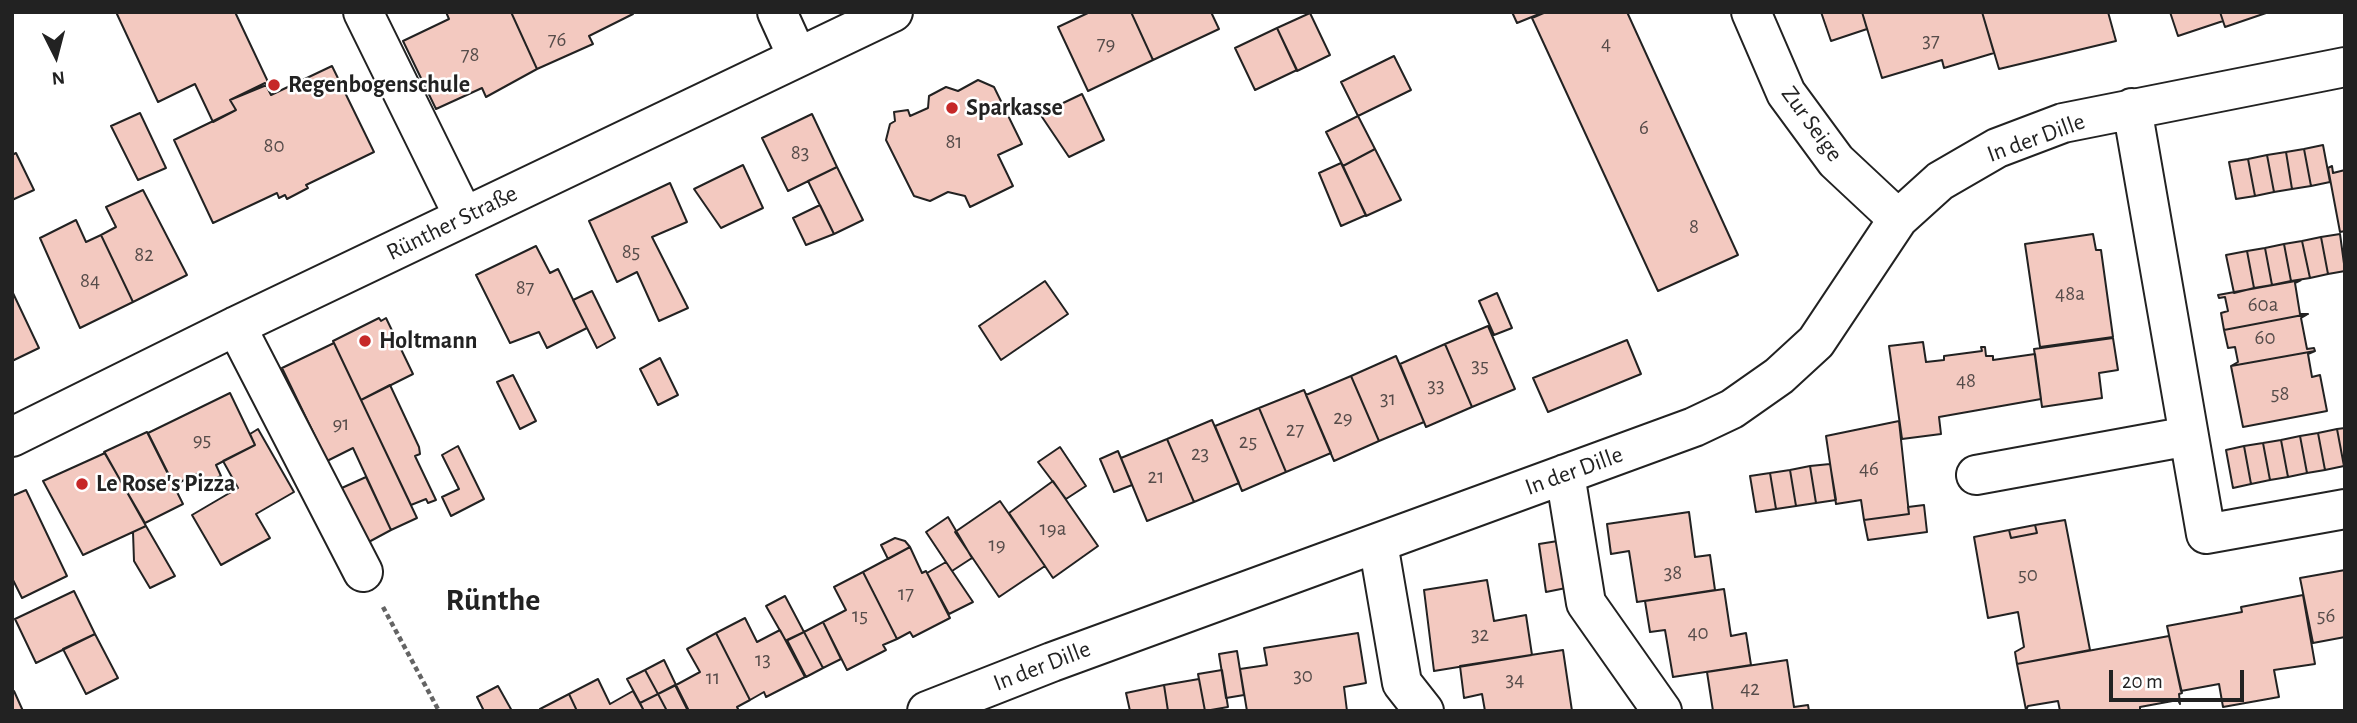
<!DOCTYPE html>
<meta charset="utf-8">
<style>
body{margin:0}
#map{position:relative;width:2357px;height:723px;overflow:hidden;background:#fff;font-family:"Alegreya Sans",sans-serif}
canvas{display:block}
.frame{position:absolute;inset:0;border:14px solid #222;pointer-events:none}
.north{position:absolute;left:21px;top:21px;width:70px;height:70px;-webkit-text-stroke:5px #fff;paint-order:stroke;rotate:174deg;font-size:19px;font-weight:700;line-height:28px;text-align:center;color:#222}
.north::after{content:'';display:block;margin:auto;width:24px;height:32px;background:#222;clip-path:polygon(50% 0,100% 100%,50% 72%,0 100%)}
.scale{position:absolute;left:2109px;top:670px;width:135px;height:32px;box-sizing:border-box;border:4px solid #222;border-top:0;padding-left:9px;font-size:21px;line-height:24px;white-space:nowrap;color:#222;-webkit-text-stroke:5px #fff;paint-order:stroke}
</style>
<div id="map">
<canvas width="2357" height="723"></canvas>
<div class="frame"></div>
<div class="north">N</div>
<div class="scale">20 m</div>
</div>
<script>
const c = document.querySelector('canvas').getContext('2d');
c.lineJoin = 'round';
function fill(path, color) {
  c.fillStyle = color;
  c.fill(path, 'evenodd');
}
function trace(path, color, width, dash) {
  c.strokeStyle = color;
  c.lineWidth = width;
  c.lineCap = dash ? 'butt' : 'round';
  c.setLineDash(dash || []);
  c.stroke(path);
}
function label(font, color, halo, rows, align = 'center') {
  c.font = font + ' "Alegreya Sans",sans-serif';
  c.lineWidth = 5;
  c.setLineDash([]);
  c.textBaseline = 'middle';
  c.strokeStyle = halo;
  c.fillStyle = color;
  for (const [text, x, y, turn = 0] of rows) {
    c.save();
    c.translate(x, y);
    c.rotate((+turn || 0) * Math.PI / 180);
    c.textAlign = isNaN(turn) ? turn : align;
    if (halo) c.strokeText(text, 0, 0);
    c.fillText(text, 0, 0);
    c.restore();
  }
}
const building = new Path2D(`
 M116,12H235L269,84L230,100L236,110L213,122L195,84L158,102Z
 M446,12H511L537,69L486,97L482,88L436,109L403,41L449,19Z
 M511,12H632L633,14L589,36L593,44L537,69Z
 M1090,12H1131L1153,60L1088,91L1058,27Z
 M1131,12H1211L1219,29L1153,60Z
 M1512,12H1544L1517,23Z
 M1546,12H1627L1738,255L1658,291L1532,18Z
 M1821,12H1862L1867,29L1831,41Z
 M1862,12H1982L1994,53L1944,68L1942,60L1882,78Z
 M1982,12H2108L2116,41L1999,69Z
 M2170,12H2220L2223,21L2178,36Z
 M2220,12H2269L2225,27Z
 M1310,13L1330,55L1297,71L1277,28Z
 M1277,28L1297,70L1255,90L1235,48Z
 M1394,56L1411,90L1358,116L1341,82Z
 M332,66L374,152L306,185L308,188L287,199L285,195L279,198L277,193L213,223L174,140L236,110L230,100L265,83L271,95Z
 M978,80L994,87L1022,144L998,155L1013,186L970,207L965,196L948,192L930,201L914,196L886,140L890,124L895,121L894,112L908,110L910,116L928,108L929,96L946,87L958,91Z
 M1082,94L1104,140L1069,157L1040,114Z
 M140,113L166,168L138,180L111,126Z
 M812,114L837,167L788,191L762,138Z
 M1358,116L1375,149L1343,166L1326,132Z
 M2323,145L2330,182L2311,186L2304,149Z
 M1375,149L1401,200L1366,216L1343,166Z
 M2304,149L2311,186L2292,189L2286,152Z
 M2286,152L2292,189L2274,192L2267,155Z
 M16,153L34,190L12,200V155Z
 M2267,155L2274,192L2255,196L2248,159Z
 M2248,159L2255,196L2236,199L2229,162Z
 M1341,163L1366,215L1341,226L1319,173Z
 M743,165L763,208L721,228L694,189Z
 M2332,166L2333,173L2345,170V231L2340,232L2328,168Z
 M837,167L863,220L834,234L808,181Z
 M670,183L687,222L652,237L688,308L659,321L637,272L617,282L589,221Z
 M143,190L187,275L133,302L101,235L116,227L106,207Z
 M820,205L834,234L806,245L793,218Z
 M76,220L86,242L101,235L133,302L80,328L40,238Z
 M2093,234L2096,250H2101L2113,337L2040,347L2025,244Z
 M2340,234L2345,271L2328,274L2321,237Z
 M2321,237L2328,274L2310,278L2302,241Z
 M2302,241L2310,278L2291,281L2284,244Z
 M2284,244L2291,281L2272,285L2265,248Z
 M536,246L550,273L558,269L587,328L547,348L539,332L510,343L476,275Z
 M2265,248L2272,285L2254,288L2247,251Z
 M2247,251L2254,288L2234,293L2226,255Z
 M2301,280L2295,283L2300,314H2308L2224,330L2221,313L2228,311L2225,297L2219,298L2218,295Z
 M1045,281L1068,314L1001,360L979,326Z
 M12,291L39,348L12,361Z
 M592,291L615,338L597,348L573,300Z
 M1497,293L1512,328L1494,335L1479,301Z
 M2308,314L2301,318L2307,349L2314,348L2315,351L2231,366L2238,362L2235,347L2228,348L2224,330Z
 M379,318L381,321L386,318L413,374L361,400L333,341Z
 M1488,326L1515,389L1472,407L1445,344Z
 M2113,338L2118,370L2099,373L2102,398L2042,407L2034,349Z
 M1627,340L1641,374L1548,412L1533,378Z
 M1923,342L1926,362L1944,360V356L1982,351L1981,347H1985L1986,356H1993V360L2035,354L2041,399L1939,417L1941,434L1902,439L1889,346Z
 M334,343L417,518L391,530L353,448L327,461L282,368Z
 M1445,344L1472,407L1426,427L1400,364Z
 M2315,351L2308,354L2312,377L2320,375L2327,411L2243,427L2231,366Z
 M1396,356L1424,422L1379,441L1351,376Z
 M660,358L678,395L658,405L640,369Z
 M513,375L536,421L520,429L497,382Z
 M1351,376L1379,441L1334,461L1306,395Z
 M390,385L419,447L420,454L415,456L436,500L428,503L426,499L411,505L361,400Z
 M1304,390L1331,453L1286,472L1259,408Z
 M230,393L255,445L216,465L221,476L206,483L201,472L174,485L148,433Z
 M1259,408L1286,472L1242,491L1215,426Z
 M1212,420L1239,483L1194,502L1167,439Z
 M1899,421L1909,514L1864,520L1861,500L1836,504L1826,436Z
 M2345,428V466H2344L2337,429Z
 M258,429L294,492L256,514L270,538L221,565L192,515L238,488L223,461L255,445L250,434Z
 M2337,429L2344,466L2325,470L2318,433Z
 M147,432L183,504L145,523L104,452Z
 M2318,433L2325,470L2307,473L2300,436Z
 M2300,436L2307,473L2288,477L2281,440Z
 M1167,439L1194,502L1147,521L1121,458Z
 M2281,440L2288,477L2270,480L2263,443Z
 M2263,443L2270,480L2251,484L2244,446Z
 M458,446L484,499L451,516L442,497L459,489L442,455Z
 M2244,446L2251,484L2233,488L2226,450Z
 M1060,447L1086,486L1066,499L1038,462Z
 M1118,451L1132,485L1114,492L1100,459Z
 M105,453L146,526L83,555L43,481Z
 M1830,464L1836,500L1816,503L1810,466Z
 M1810,466L1816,503L1796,506L1790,470Z
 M1790,470L1796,506L1776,509L1770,473Z
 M1770,473L1776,509L1756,512L1750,476Z
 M366,477L391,530L365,544L333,492Z
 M1053,481L1098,546L1053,578L1009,513Z
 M26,490L67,576L22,598L12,578V496Z
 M1000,501L1045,566L999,597L955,532Z
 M1924,505L1927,532L1868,540L1864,520L1909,514L1908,507Z
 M1689,512L1695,557L1710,555L1715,590L1637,602L1629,551L1611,554L1607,524Z
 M948,517L972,558L952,571L926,532Z
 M2065,520L2090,650L2017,664L2015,652L2024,647L2018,612L1988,618L1974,537L2009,530L2011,538L2037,533L2035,525Z
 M2035,525L2037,533L2011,538L2009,530Z
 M146,526L175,576L150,588L134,561L133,532Z
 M895,538L905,541L910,547L888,559L881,545Z
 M1564,540L1571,587L1546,592L1539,544Z
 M910,547L922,573L926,571L950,618L913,637L910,632L897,639L863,572Z
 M946,562L973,602L949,614L927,573Z
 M2345,570V637L2313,643L2300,578Z
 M863,572L897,639L883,645L886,650L847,670L823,622L846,610L834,587Z
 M1487,580L1494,621L1526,615L1532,655L1434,671L1424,590Z
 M1724,589L1731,636L1746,633L1751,665L1673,677L1665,630L1650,632L1645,601Z
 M74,591L95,634L36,663L15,619Z
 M2303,595L2315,664L2274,670L2279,697L2223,707L2219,684L2181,691L2167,626L2242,612L2241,607Z
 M785,596L804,632L786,641L766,606Z
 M745,618L757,642L780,630L805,677L766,697L764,692L750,700L716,633Z
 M823,622L841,659L823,668L804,632Z
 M804,632L823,668L806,677L787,640Z
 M716,633L750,700L737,707L739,711H689L676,685L700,672L687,649Z
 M1358,633L1366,683L1344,687L1347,711H1247L1240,669L1267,665L1264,648Z
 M95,634L118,678L86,694L63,649Z
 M2169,636L2182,693L2179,694L2180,704L2178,700L2140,707V711H2060L2058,701L2028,706L2026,710L2017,664Z
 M1563,650L1572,711H1485L1482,694L1464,698L1460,666Z
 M1237,651L1244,695L1226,698L1219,654Z
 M664,660L676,685L658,694L645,670Z
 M1787,660L1794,707L1808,705L1809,711H1713L1707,672Z
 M645,670L658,694L640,703L627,679Z
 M1222,670L1228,707L1205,711L1198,674Z
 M598,679L610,704L633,691L644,711H577L569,694Z
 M1199,679L1205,711H1168L1164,685Z
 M675,685L688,711H667L658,694Z
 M1164,685L1168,711H1130L1126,693Z
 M498,686L512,711H484L477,697Z
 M12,691H14L23,711H12Z
 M569,694L577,711H541L540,709Z
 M658,694L667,711H644L640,703Z`);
const path = new Path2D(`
 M383,607L439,711`);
const minor = new Path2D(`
 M363,12L464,217
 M777,12L797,56
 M1751,12L1786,93L1836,161L1898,219
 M2132,108L2206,534L2345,509
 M236,326L363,572
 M12,437L236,326L893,12
 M1565,474L1586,603L1662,711
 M1976,475L2189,436
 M1378,543L1402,683L1424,711
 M927,711L1052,662L1694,427L1732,409L1779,376L1816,342L1898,219L1940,181L1997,148L2063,123L2345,67`);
const markers = [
 [274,85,7,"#c62828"],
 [952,108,7,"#c62828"],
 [365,341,7,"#c62828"],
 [82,484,7,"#c62828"]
];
const numberNames = [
 ["76",557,40],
 ["37",1931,41],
 ["79",1106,44],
 ["4",1606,44],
 ["78",470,55],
 ["6",1644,128],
 ["81",954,142],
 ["80",274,146],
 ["83",800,153],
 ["8",1694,227],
 ["85",631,252],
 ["82",144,255],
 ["84",90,281],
 ["87",525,288],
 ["48a",2070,294],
 ["60a",2263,305],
 ["60",2265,338],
 ["35",1480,366],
 ["48",1966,381],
 ["33",1436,386],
 ["58",2280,394],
 ["31",1388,399],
 ["29",1343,418],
 ["91",341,424],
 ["27",1295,430],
 ["95",202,440],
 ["25",1248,442],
 ["23",1200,454],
 ["46",1869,469],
 ["21",1156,477],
 ["19a",1053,529],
 ["19",997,545],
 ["38",1673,573],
 ["50",2028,575],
 ["17",906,594],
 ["15",860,616],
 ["56",2326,616],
 ["40",1698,633],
 ["32",1480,635],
 ["13",763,660],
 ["30",1303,676],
 ["11",713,678],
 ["34",1515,680],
 ["42",1750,689]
];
const poiNames = [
 ["Regenbogenschule",288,85],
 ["Sparkasse",966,108],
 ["Holtmann",379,341],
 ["Le Rose's Pizza",96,484]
];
const streetNames = [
 ["Zur Seige",1812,124,54],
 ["In der Dille",2036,138,-20],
 ["Rünther Straße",452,223,-26],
 ["In der Dille",1574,471,-20],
 ["In der Dille",1042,666,-21]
];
const districtNames = [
 ["Rünthe",493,600]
];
fill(building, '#f3c9c0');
trace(building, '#222', 2);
trace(minor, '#222', 42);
trace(path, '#646464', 4.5, [5, 3.5]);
trace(minor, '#fff', 38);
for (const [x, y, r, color] of markers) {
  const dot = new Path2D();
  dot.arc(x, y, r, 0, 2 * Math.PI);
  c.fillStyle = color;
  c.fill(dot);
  trace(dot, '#fff', 2.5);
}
label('21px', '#564c4a', null, numberNames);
label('bold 24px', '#222', '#fff', poiNames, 'left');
label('24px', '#222', '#fff', streetNames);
label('bold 32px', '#222', '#fff', districtNames);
</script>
